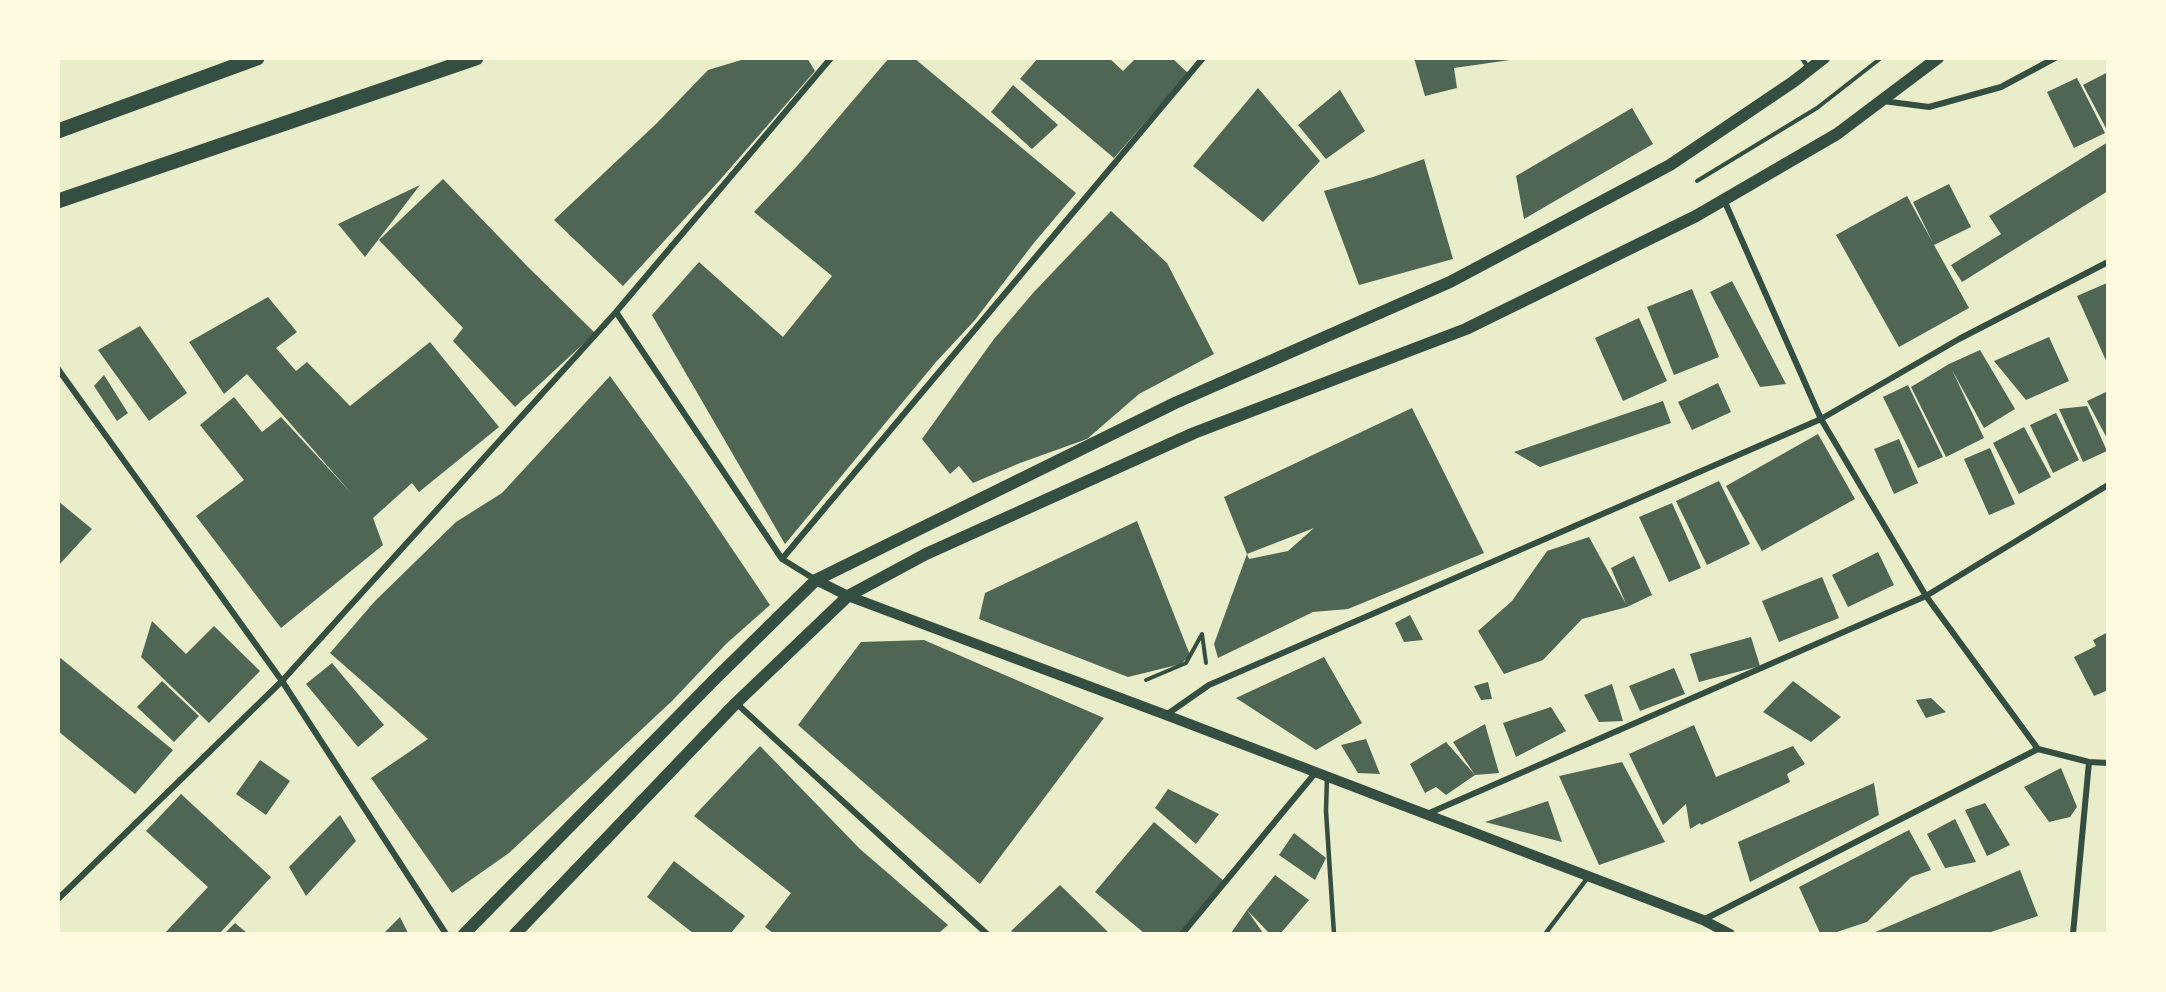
<!DOCTYPE html>
<style>
body{margin:0}
#map{position:relative;width:2166px;height:992px;overflow:hidden;background:#e9edc9;font-family:Merriweather,serif}
canvas{display:block}
.frame{position:absolute;inset:0;border:60px solid #fefae0;pointer-events:none}
</style>
<div id="map">
<canvas width="2166" height="992"></canvas>
<div class="frame"></div>
</div>
<script>
const c = document.querySelector('canvas').getContext('2d');
c.lineJoin = 'round';
function fill(path, color) {
  c.fillStyle = color;
  c.fill(path, 'evenodd');
}
function trace(path, color, width, dash) {
  c.strokeStyle = color;
  c.lineWidth = width;
  c.lineCap = dash ? 'butt' : 'round';
  c.setLineDash(dash || []);
  c.stroke(path);
}
const building = new Path2D(`
 M748,58H807L815,71L719,181L623,286L554,220L657,123L708,70Z
 M889,58H914L1076,193L1033,244L975,320L936,362L785,544L652,315L699,262L783,337L832,276L754,212L798,165Z
 M1038,58H1109L1123,71L1136,58H1172L1188,73L1114,158L1020,79Z
 M1414,58H1510V60L1454,68L1457,88L1425,96Z
 M2108,72V132L2083,85Z
 M2077,78L2105,133L2074,148L2047,92Z
 M1013,85L1058,125L1032,149L991,112Z
 M1258,88L1320,161L1263,222L1193,166Z
 M1340,90L1365,131L1326,159L1298,125Z
 M1632,108L1653,144L1524,219L1516,176Z
 M2108,142V191L1962,282L1951,265L2001,234L1989,216Z
 M1424,159L1453,259L1359,285L1324,191L1373,177Z
 M443,179L527,266L595,333L515,407L453,341L463,328L379,240Z
 M1949,184L1971,227L1934,245L1969,308L1899,347L1836,235L1907,196L1933,243L1913,202Z
 M420,185L365,257L338,224Z
 M1111,211L1167,263L1214,354L1139,394L1087,439L1020,463L973,483L959,466L950,474L922,439L994,339L1033,293Z
 M1732,281L1786,384L1760,387L1710,292Z
 M2107,283L2108,285V365L2077,296Z
 M1692,289L1719,357L1674,375L1647,307Z
 M268,297L297,332L276,348L296,371L307,362L350,406L430,342L499,427L419,492L412,483L373,518L383,545L281,628L196,516L244,480L200,425L234,397L262,432L281,417L352,494L247,374L224,394L189,342Z
 M1639,318L1667,381L1623,401L1595,338Z
 M140,326L187,393L149,421L98,350Z
 M2049,337L2069,381L2026,400L1994,361Z
 M1980,350L2015,409L1984,428L1952,370L1984,438L1946,457L1911,387L1949,364Z
 M104,375L128,413L117,421L94,386Z
 M610,376L691,488L770,605L726,644L672,701L509,853L452,893L371,778L428,739L330,653L375,601L456,522L502,493Z
 M1718,383L1731,412L1692,430L1678,402Z
 M1908,385L1943,457L1918,468L1883,397Z
 M2108,391V440L2087,401Z
 M1663,401L1671,423L1540,467L1514,452Z
 M2087,406L2107,451L2083,462L2059,409Z
 M1412,408L1484,553L1348,609L1313,612L1218,658L1214,644L1247,554L1224,497ZM1314,528L1288,551L1249,559L1247,554Z
 M2056,413L2079,460L2053,473L2030,425Z
 M2024,427L2051,477L2019,494L1993,443Z
 M1818,434L1855,499L1762,551L1726,486Z
 M1899,439L1918,483L1894,494L1874,449Z
 M1990,448L2015,504L1989,515L1964,459Z
 M1719,481L1750,544L1707,565L1676,501Z
 M58,501L92,529L58,566Z
 M1672,503L1701,568L1669,582L1639,517Z
 M1137,521L1190,655L1181,664L1128,677L979,619L985,593Z
 M1589,537L1626,604L1611,568L1634,556L1652,595L1627,607L1582,619L1543,660L1504,674L1478,631L1512,601L1547,551Z
 M1878,552L1894,585L1848,607L1832,575Z
 M1822,577L1839,618L1779,642L1762,601Z
 M1410,615L1423,640L1404,642L1395,623Z
 M152,621L186,654L214,626L260,671L209,723L141,657Z
 M2108,632V690L2094,696L2074,657L2096,646L2093,640Z
 M1751,637L1760,666L1699,682L1690,654Z
 M924,640L1104,718L980,884L798,725L861,642Z
 M58,656L173,750L135,794L58,731Z
 M1324,657L1362,723L1316,750L1236,698Z
 M332,663L384,725L358,747L306,684Z
 M1674,668L1685,694L1640,711L1629,686Z
 M162,681L199,716L174,742L137,707Z
 M1793,681L1841,717L1811,742L1763,712Z
 M1488,682L1492,699L1481,700L1474,686Z
 M1612,684L1623,721L1599,722L1584,695Z
 M1931,698L1946,712L1926,718L1916,700Z
 M1551,707L1566,731L1516,757L1503,723Z
 M1485,724L1499,773L1475,775L1453,742Z
 M1694,725L1716,777L1793,746L1805,764L1787,774L1790,782L1701,825L1700,823L1690,829L1686,804L1663,825L1629,754Z
 M1366,739L1380,774L1358,773L1341,745Z
 M1446,742L1475,775L1446,795L1436,787L1425,793L1410,764Z
 M760,746L860,849L948,925L939,933H773L765,927L791,893L694,816Z
 M260,760L290,781L266,815L236,794Z
 M1622,762L1665,842L1599,865L1559,776Z
 M2061,768L2077,807L2070,817L2049,822L2024,787Z
 M1874,783L1879,815L1750,882L1738,842Z
 M1168,789L1219,814L1196,844L1155,808Z
 M181,794L271,877L220,933H165L208,887L146,831Z
 M1548,801L1562,842L1485,822Z
 M1985,803L2010,845L1987,856L1965,810Z
 M340,815L356,841L306,896L289,867Z
 M1955,819L1976,862L1945,868L1927,834Z
 M1154,822L1224,881L1180,933H1144L1095,892Z
 M1909,830L1931,870L1911,877L1867,922L1834,933H1820L1799,887Z
 M1294,833L1326,858L1315,880L1279,855Z
 M674,861L745,916L731,933H693L647,897Z
 M2020,870L2038,916L1988,933H1873Z
 M1275,875L1309,900L1281,933H1269L1247,910Z
 M1060,885L1097,921L1109,933H1014L1011,931Z
 M1247,910L1263,933H1231Z
 M400,917L408,933H384Z
 M235,923L247,933H225Z`);
const path = new Path2D(`
 M1697,181L1817,108L1881,58
 M1146,680L1186,663L1202,634L1206,663`);
const service = new Path2D(`
 M1802,58L1809,69
 M1327,776L1326,811L1334,934
 M1545,934L1589,876`);
const minor = new Path2D(`
 M1883,101L1929,107L2001,87L2055,58
 M1724,200L1821,419L1926,596L2038,749
 M616,312L782,559L816,580
 M58,369L282,681L446,934
 M782,559L1203,58
 M736,703L987,934
 M1166,715L1209,685L1821,419L1959,339L2108,262
 M2038,749L2089,762L2108,763
 M1427,814L1926,596L2108,485
 M58,899L282,681L616,312L831,58
 M1703,920L2038,749
 M1182,934L1316,772
 M2073,934L2089,762`);
const tertiary = new Path2D(`
 M816,580L848,596L1166,715L1703,920L1730,934`);
const secondary = new Path2D(`
 M464,934L714,680L816,580L1175,403L1450,282L1670,165L1793,82L1824,58
 M515,934L736,703L848,596L926,554L1194,433L1466,329L1696,216L1837,134L1938,58`);
const primary = new Path2D(`
 M58,131L257,58
 M58,201L476,58`);
fill(building, '#4f6655');
trace(path, '#344e41', 4);
trace(service, '#344e41', 4.5);
trace(minor, '#344e41', 6);
trace(tertiary, '#344e41', 10);
trace(secondary, '#344e41', 12);
trace(primary, '#344e41', 15);
</script>
